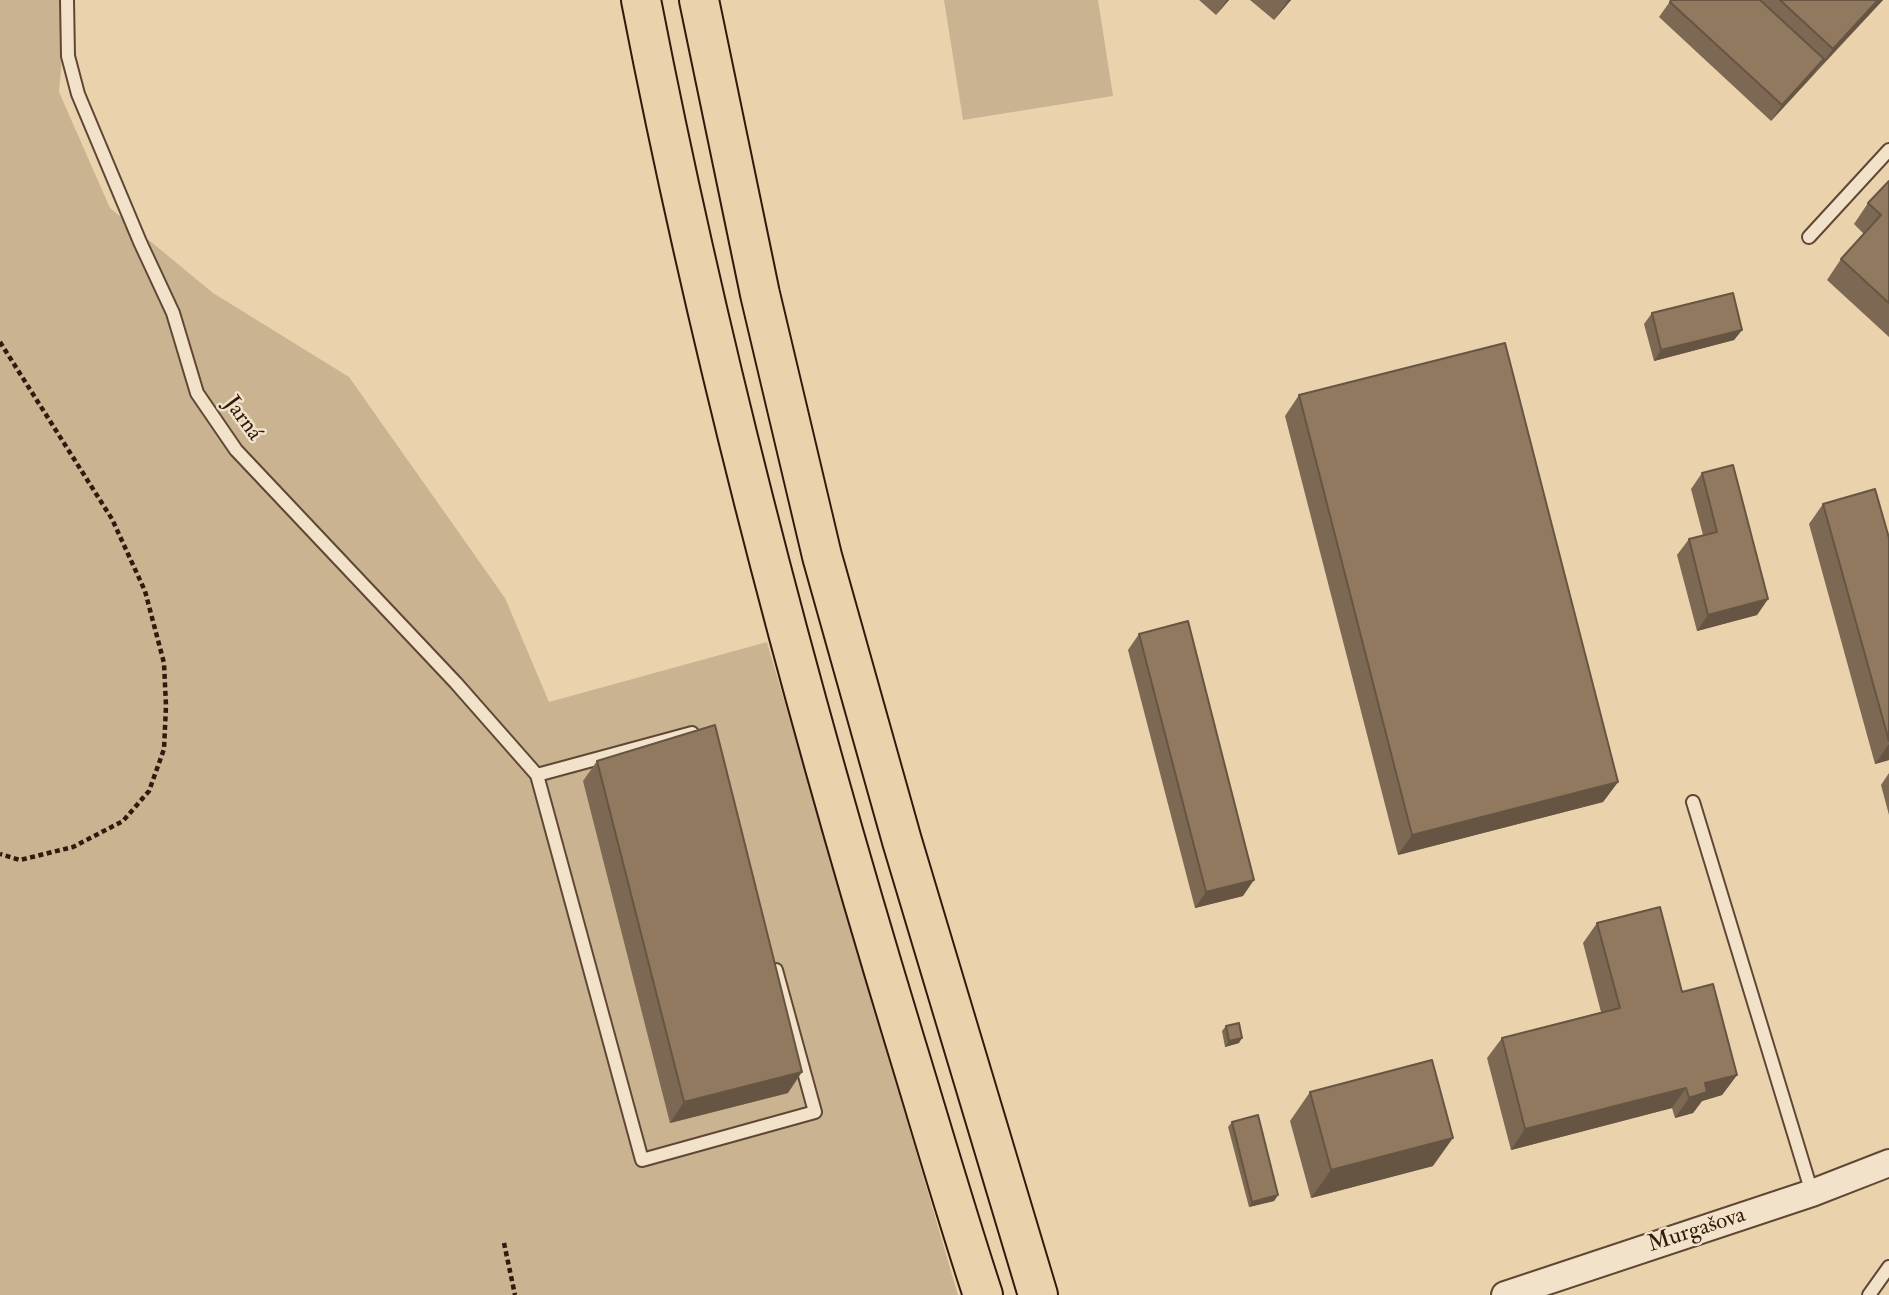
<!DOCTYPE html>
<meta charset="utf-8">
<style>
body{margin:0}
canvas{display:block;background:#e9d2ac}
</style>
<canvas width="1889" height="1295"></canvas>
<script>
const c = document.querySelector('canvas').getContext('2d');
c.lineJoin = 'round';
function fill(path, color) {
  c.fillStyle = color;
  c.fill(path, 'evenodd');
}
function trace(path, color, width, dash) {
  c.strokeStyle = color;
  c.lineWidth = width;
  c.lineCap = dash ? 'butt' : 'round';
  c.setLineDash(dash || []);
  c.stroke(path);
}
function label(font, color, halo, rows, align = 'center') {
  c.font = font + ' "IM FELL Double Pica",serif';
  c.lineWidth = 5;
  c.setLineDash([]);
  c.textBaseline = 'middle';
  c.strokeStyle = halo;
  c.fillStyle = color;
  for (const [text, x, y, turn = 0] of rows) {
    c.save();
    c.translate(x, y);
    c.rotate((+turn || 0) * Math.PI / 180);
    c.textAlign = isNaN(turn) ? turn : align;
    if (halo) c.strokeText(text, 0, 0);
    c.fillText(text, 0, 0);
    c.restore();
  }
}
const green = new Path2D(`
 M0,0H67L59,92L110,208L213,293L349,377L505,598L549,702L767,642L958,1295H0Z
 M944,0H1098L1113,96L963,120Z`);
const path = new Path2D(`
 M0,342L112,519L145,591L164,663L166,706L164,749L149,791L123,821L73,847L20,860L0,854
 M504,1243L515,1295`);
const lane = new Path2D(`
 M67,0L68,56L78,94L140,242L173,313L197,393L236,450L456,683L537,775L642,1160L815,1112L776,970
 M1809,237L1889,150
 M537,775L692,733
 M1693,802L1812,1193
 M1869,1295L1889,1267`);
const street = new Path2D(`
 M1505,1295L1812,1193L1889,1163`);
const highway = new Path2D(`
 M641,0C709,350 800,696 904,1038C930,1123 955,1210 983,1295
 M699,0L760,294L822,556L902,841L1038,1295`);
const wall = new Path2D(`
 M1199,0H1229L1216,15Z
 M1250,0H1291L1274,20Z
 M1671,0H1883L1771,121L1659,17Z
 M1889,181V337L1827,280L1841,259L1864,234L1854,224L1868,203Z
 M1652,313L1742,330L1734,340L1654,361L1644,324Z
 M1299,395L1618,782L1603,802L1398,855L1285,416Z
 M1702,473L1768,599L1757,615L1697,631L1677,555L1689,539L1703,535L1691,489Z
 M1823,504L1889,538V760L1875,764L1809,524Z
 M1139,634L1243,896L1195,908L1128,650Z
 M597,761L788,1093L670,1123L583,781Z
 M1889,773V815L1881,785Z
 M1597,923L1682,992L1737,1075L1722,1095L1702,1101L1693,1113L1675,1118L1672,1108L1511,1150L1487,1058L1502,1038L1601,1012L1583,943Z
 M1226,1026L1239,1043L1225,1047L1222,1031Z
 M1310,1092L1433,1166L1311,1198L1290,1121Z
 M1232,1122L1278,1195L1274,1201L1249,1207L1228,1127Z`);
const shadedWall = new Path2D(`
 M1227,0H1229L1216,15Z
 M1288,0H1291L1274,20Z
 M1878,0H1883L1818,69L1833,49Z
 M1824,59L1813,75L1771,121L1782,105Z
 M1742,330L1734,340L1654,361L1661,350Z
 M1768,599L1757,615L1697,631L1708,615Z
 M1889,744V760L1875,764Z
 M1618,782L1603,802L1398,855L1412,835Z
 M1254,880L1243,896L1195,908L1206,892Z
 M1242,1038L1239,1043L1225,1047L1229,1041Z
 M802,1072L788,1093L670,1123L684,1102Z
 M1737,1075L1722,1095L1702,1101L1693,1113L1675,1118L1689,1098L1705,1083Z
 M1686,1088L1672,1108L1511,1150L1525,1129Z
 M1453,1138L1433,1166L1311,1198L1331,1170Z
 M1278,1195L1274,1201L1249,1207L1252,1202Z`);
const building = new Path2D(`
 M1671,0H1760L1824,59L1782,105L1670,2Z
 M1780,0H1878L1833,49Z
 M1889,181V303L1841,259L1881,215L1868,203Z
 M1733,293L1742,330L1661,350L1652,313Z
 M1505,343L1618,782L1412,835L1299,395Z
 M1733,465L1768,599L1708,615L1689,539L1717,532L1702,473Z
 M1875,489L1889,538V741L1823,504Z
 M1188,621L1254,880L1206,892L1139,634Z
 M715,725L802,1072L684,1102L597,761Z
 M1660,907L1682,992L1713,984L1737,1075L1705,1083L1707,1092L1689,1098L1686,1088L1525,1129L1502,1038L1620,1008L1597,923Z
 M1239,1023L1242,1038L1229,1041L1226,1026Z
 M1432,1060L1453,1138L1331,1170L1310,1092Z
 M1258,1115L1278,1195L1252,1202L1232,1122Z`);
const streetNames = [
 ["Jarná",242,419,54],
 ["Murgašova",1697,1231,-18]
];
fill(green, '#cab391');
trace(lane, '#604735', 16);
trace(street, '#604735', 30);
trace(highway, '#32190d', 42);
trace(path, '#32190d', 4.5, [5, 3.5]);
trace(lane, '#f1e2c9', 12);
trace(street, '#f1e2c9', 26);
trace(highway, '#e9d2ac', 38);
fill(wall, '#7d6853');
fill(shadedWall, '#665543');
fill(building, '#917960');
trace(building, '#665543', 2);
label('23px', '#32190d', '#f1e2c9', streetNames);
</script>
